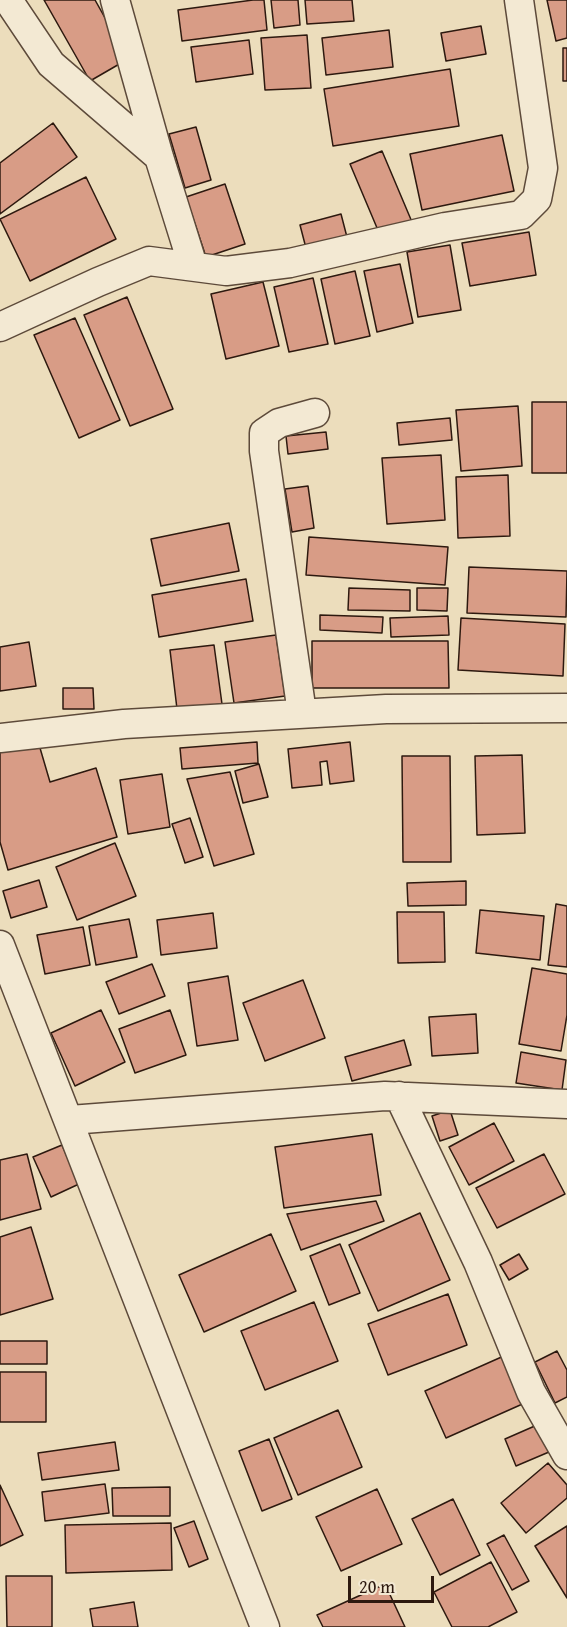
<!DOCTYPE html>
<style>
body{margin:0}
#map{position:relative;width:567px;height:1627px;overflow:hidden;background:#ecddbc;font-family:"Gentium Book Plus",serif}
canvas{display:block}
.scale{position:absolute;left:348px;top:1576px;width:86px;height:27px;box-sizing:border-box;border:3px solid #2d190f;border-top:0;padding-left:8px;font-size:18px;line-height:21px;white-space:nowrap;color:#2d190f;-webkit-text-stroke:4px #f3e9d3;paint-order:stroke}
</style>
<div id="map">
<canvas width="567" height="1627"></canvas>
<div class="scale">20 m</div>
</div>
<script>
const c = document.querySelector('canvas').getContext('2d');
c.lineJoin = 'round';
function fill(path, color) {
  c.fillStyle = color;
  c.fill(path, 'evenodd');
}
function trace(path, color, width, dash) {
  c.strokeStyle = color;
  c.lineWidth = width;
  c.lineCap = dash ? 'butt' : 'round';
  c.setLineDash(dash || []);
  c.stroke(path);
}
const building = new Path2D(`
 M44,0H95L128,59L90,81Z
 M253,0H264L267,30L182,41L178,10Z
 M271,0H298L300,25L274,28Z
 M305,0H352L354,21L307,24Z
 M547,0H567V38L556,41Z
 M481,26L486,54L446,61L441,33Z
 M389,30L393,67L326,75L322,38Z
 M307,35L311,88L265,90L261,38Z
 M249,40L253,74L196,82L191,47Z
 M563,48H567V81H563Z
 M450,69L459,126L333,146L324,89Z
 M53,123L77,157L0,214V163Z
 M196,127L211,180L185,188L169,134Z
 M502,135L514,191L422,210L410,154Z
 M382,151L412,222L380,235L350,164Z
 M86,177L116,239L30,281L0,219Z
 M225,184L245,244L206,257L186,197Z
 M341,214L348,241L307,252L300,225Z
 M529,232L536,275L470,286L462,243Z
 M450,245L461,310L418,317L407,252Z
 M400,264L413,323L377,332L364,271Z
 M355,271L370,336L335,344L321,279Z
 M313,278L328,344L289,352L274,287Z
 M263,282L279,346L226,359L211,294Z
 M127,297L173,409L130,426L84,315Z
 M75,318L120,420L79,438L34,335Z
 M532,402H567V473H532Z
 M518,406L522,466L461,471L456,410Z
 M450,418L452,440L399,445L397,423Z
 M326,432L328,449L288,454L286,436Z
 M441,455L445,520L387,524L382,458Z
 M508,475L510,536L458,538L456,477Z
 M308,486L314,528L292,532L285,489Z
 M229,523L239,571L161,586L151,539Z
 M309,537L448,547L445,585L306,575Z
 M469,567L567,571L566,617L467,613Z
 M246,579L253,621L159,637L152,595Z
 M349,588L410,590V611L348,610Z
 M417,588H448L447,611L417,610Z
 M320,615L383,617L382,633L320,630Z
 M448,616L449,635L391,637L390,618Z
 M461,618L565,624L563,676L458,670Z
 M276,635L285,696L234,703L225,642Z
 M312,641H448L449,688H312Z
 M29,642L36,686L0,691V647Z
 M214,645L222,704L177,709L170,650Z
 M63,688H93L94,709H63Z
 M257,742L258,763L182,769L180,748Z
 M350,742L354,781L330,784L327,761L320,762L322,785L292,788L288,749Z
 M40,748L50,782L96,768L117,837L8,870L0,842V751Z
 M522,755L525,833L477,835L475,756Z
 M402,756H450L451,862H403Z
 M259,764L268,797L243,803L235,771Z
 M230,772L254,854L214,866L187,779Z
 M162,774L170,827L128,834L120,780Z
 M190,818L203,857L185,863L172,824Z
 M115,843L136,896L77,920L56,867Z
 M39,880L47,907L11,918L3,891Z
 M466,881V905L408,906L407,883Z
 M556,904L567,906V967L548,965Z
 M480,910L544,916L540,960L476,953Z
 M397,912H444L445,962L398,963Z
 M213,913L217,948L161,955L157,920Z
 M129,919L137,957L96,965L89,926Z
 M83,927L90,965L45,974L37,935Z
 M152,964L165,996L119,1014L106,982Z
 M532,968L567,974V1015L561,1051L519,1044Z
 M228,976L238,1040L197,1046L188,983Z
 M303,980L325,1038L265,1061L243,1003Z
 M101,1010L125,1062L75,1086L51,1033Z
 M170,1010L186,1055L135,1073L119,1029Z
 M476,1014L478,1053L432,1056L429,1017Z
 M404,1040L411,1065L352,1081L345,1057Z
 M521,1052L566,1060L562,1090L516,1083Z
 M450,1110L458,1135L440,1141L432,1116Z
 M494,1123L514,1161L469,1185L449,1147Z
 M372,1134L381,1195L284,1208L275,1147Z
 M62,1145L79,1184L51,1197L33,1157Z
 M27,1154L41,1209L0,1220V1160Z
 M544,1154L565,1194L497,1228L476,1188Z
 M376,1201L384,1221L301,1250L287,1214Z
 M420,1213L450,1280L378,1311L349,1245Z
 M31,1227L53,1299L0,1315V1237Z
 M271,1234L296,1291L204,1332L179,1275Z
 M340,1244L360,1293L329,1305L310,1256Z
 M519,1254L528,1269L509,1280L500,1265Z
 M448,1294L467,1345L388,1375L368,1324Z
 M314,1302L338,1361L265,1390L241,1331Z
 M0,1341H47V1364H0Z
 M557,1351L567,1370V1397L555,1403L535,1362Z
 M506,1355L527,1402L446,1438L425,1391Z
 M0,1372H46V1422H0Z
 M338,1410L362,1467L298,1495L274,1438Z
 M537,1425L549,1452L516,1466L505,1439Z
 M269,1439L292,1499L262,1511L239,1451Z
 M115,1442L119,1470L42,1480L38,1453Z
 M548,1463L567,1485V1498L526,1533L501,1503Z
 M105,1484L109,1513L45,1521L42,1492Z
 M0,1485L23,1535L0,1546Z
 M170,1487V1516H113L112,1488Z
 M377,1489L402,1544L341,1571L316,1517Z
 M453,1499L480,1555L440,1575L412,1519Z
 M194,1521L208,1559L189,1567L174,1528Z
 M171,1523L172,1570L66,1573L65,1525Z
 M567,1526V1598L535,1546Z
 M504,1535L529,1581L512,1590L487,1544Z
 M491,1562L517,1612L488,1627H452L434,1592Z
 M6,1576H52V1627H7Z
 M385,1584L405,1627H323L317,1615Z
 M134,1602L138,1627H93L90,1609Z`);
const minor = new Path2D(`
 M8,0L51,64L159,157
 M115,0L159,157L193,266
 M0,327L98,282L149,261L226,271L290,263L445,227L521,215L537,199L543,168L519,0
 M302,713L264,451V433L279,423L315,413
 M0,738L124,724L386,709L567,708
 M0,945L265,1627
 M399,1096L478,1262L531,1392L567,1455
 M70,1120L385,1096L567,1104`);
fill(building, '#d89c86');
trace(building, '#2d190f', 1.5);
trace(minor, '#5d4a3a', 31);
trace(minor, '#f3e9d3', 28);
</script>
